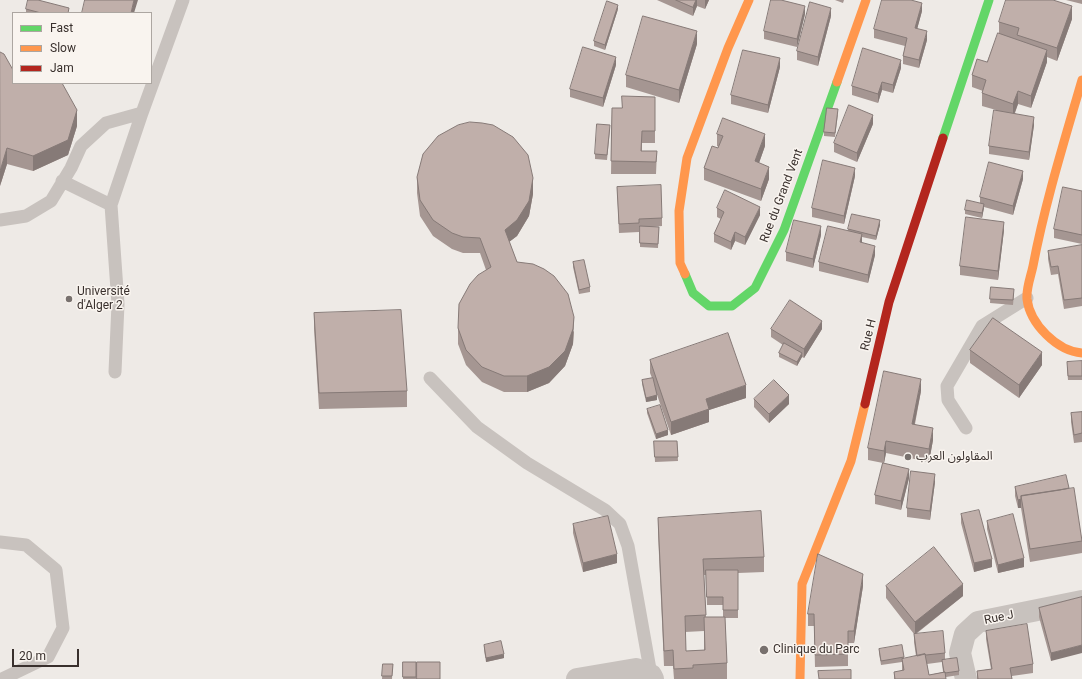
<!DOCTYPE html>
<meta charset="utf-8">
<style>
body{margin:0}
#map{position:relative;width:1082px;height:679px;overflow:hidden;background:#eeeae6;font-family:Roboto,sans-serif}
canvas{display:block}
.legend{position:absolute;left:12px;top:12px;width:140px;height:72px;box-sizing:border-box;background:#f9f4ef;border:1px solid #aca6a1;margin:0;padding:5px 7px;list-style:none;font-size:12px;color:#39302d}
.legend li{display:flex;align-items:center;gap:8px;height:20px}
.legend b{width:20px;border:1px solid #aca6a1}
.scale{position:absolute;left:12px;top:649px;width:67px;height:18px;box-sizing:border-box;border:2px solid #39302d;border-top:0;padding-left:5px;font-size:12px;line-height:14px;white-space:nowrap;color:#39302d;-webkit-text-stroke:3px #f9f4ef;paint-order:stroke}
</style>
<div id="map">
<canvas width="1082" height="679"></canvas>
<ul class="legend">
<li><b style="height:5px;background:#63d668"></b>Fast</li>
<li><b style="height:5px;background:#ff974d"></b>Slow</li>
<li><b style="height:5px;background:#b3261e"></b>Jam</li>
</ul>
<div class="scale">20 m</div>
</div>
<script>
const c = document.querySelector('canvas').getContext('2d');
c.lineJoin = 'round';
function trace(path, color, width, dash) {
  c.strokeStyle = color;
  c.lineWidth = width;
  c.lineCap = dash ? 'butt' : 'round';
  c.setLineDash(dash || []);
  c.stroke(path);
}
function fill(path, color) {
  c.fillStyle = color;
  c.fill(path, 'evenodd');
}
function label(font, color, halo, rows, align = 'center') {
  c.font = font + ' Roboto,"Noto Sans Arabic",sans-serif';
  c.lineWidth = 3;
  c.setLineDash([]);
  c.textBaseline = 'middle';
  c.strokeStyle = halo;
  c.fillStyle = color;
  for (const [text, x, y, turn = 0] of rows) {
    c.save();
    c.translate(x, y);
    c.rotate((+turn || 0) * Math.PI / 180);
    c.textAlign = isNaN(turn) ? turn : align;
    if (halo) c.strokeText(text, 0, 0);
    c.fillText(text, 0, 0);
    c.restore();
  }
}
const lane = new Path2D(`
 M62,181L111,205
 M0,220L26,216L51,201L71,168L81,146L106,123L142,113L183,0
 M115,372L118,304L111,205L142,113
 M430,378L477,427L527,463L605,510L620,524L628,546L651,675
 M966,428L948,400L947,386L982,326L1027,298
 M0,542L26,545L56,570L63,628L48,657L2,679`);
const street = new Path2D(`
 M577,679L636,669L651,675L653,679
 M966,679L960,653L965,634L978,622L1082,601`);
const fast = new Path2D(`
 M943,138L989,0
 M685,274L693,293L709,306H732L755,288L784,230L837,82`);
const slow = new Path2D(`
 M1082,80C1064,142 1045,203 1033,266C1031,276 1026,288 1027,299C1030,324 1057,351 1082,353
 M837,82L866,0
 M685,274L680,263L679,211L687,158L728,48L749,0
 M800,679L802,584L851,461L865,404`);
const jam = new Path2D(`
 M865,404L889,302L943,138`);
const wall = new Path2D(`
 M657,0H709L705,9L697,6L693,16Z
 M835,0H844L843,3Z
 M1066,0H1082V4Z
 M26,9L69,13H26Z
 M618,9L605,50L594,46V41Z
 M922,11L917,29L927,40L919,68L903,64V56L905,46L874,38V29Z
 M805,14L797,47L764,39V31Z
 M831,16L818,66L797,60V51Z
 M1072,19L1057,61L1047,57V62L1031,108L1018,104L1015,113L1034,125L1029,160L989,154V146L996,110L982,106V93L983,91L972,87V75L987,62L999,33V22Z
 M697,44L679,103L626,87V75Z
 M616,65L603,107L570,97V89Z
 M780,67L768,113L731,104V95Z
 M901,68L893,93L882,90L878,103L852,95V86Z
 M13,83L77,126L68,155L33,171L7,164L0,186Z
 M655,97V143H642V151H657L656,174H611L612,108H622Z
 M838,114L835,137L824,136V132Z
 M873,124L857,162L834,152V143Z
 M610,129L607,160L595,159V154Z
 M717,134L765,146L759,163L769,179L761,201L704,180V168L719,147L717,146Z
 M855,176L844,224L812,217V208Z
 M417,177L533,194L529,216L517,236L509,242L517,262L574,332L573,344L565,366L549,383L527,392H504L482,382L466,365L458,344V328L486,270L480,253H463L452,249L433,236L420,216L417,193Z
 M1023,179L1013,215L984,207L982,218L965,214V210L980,203V197Z
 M617,187L662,218V226L652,227H659L658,248L640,247V227H639V232L619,233Z
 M1082,191V244L1054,238V229Z
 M717,208L760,215L745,245L735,241L731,250L714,242V234L721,219L717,217Z
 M880,225L876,240L862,237V243L875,255L868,283L819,271V262L848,230V229Z
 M1004,230L998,280L960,275V266Z
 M821,235L813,268L786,261V252Z
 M1082,245V306L1064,309L1058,274L1051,275L1048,259V251Z
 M573,262L590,287V292L579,294L573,267Z
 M991,287L1014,293L1013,305L990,303Z
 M314,313L407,391V407L319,409L314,329Z
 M771,329H822L804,358L802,357L797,366L779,357V353L783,345L771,337Z
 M970,350L1042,365L1019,398L970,363Z
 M650,360L746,398L709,410V422L671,435L655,389L657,400L646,402L642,384V380L652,378L650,373Z
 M1082,361V380H1068L1067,367Z
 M921,391L915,424L933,440L929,462L886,453L884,463L909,478L901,510L875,504V495L883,463L868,460V448Z
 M754,399L789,404L769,423L754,407Z
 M647,409L668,435L656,439L647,413Z
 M1082,412V442L1074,443L1071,422V413Z
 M654,441H677L678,461L655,462Z
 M935,482L930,520L907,517V508Z
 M1015,487L1069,489L1082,541V553L1030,562L1021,508H1018L1015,496Z
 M961,514L992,567L974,572L961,523Z
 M658,518L764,557V572L738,573V618H725L727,663V679H674L673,666H664L658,533ZM704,575H706L707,605H723V617H706ZM704,631V650L686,651L685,632Z
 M987,521L1024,567L998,573L987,529Z
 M573,524L617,563L583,572L573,533Z
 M863,586L854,643H848V666L815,667L814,626H808V614Z
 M886,586L963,596L916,634L945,653V659L959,671V675L946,677V679H894V672L902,671V662L881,665L879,653V649L904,657V659L916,656L914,642V634L886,598ZM942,662L943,672L929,675L927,664Z
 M1082,597L1051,661L1039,617V608Z
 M986,631L1033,664V673L1012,676V679H977V671L991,669L986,639Z
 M484,645L504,658L486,662L484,650Z
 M403,662H416V679H403Z
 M383,664H393L392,679H382Z`);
const shadedWall = new Path2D(`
 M134,0H138L134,13H131Z
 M696,0H697V6L693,16V7Z
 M705,0H709L705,9Z
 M922,3V11L915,37V28Z
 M618,5V9L605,50V45Z
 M805,6V14L797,47V39Z
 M1072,6V19L1057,61V48Z
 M831,8V16L818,66V57Z
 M697,31V44L679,103V90Z
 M927,31V40L919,68V60Z
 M1047,50V62L1031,108V96Z
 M616,57V65L603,107V98Z
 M780,58V67L768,113V105Z
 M901,60V68L893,93V85Z
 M882,82V90L878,103V94Z
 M1018,91V104L1013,117V104Z
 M77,110V126L68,155L33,171V156Z
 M873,115V124L857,162V153Z
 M1034,117V125L1029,160V152Z
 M765,134V146L755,174V161Z
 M7,148V164L0,186V171Z
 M769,167V179L761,201V189Z
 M855,168V176L844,224V216Z
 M1023,171V179L1013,215V206Z
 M533,178V194L529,216L517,236L505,245V230Z
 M984,204V208L982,218V213Z
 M760,207V215L745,245V237Z
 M880,220V225L876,240V236Z
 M1004,222V230L998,280V271Z
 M821,226V235L813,268V259Z
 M735,232V241L731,250V242Z
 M862,234V243L860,242Z
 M875,246V255L868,283V275Z
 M574,317L573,344L565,366L549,383L527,392V376Z
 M822,321V329L804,358V349Z
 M1042,352V365L1019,398V385Z
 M802,353V357L797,366V362Z
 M921,379V391L912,436V424Z
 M746,385V398L709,410V422L671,435V422L706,399Z
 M657,395V400L646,402V398Z
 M789,395V404L769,423V414Z
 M933,428V440L929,462V449Z
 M668,430V435L656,439V434Z
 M886,441V453L884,463V451Z
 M909,469V478L901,510V501Z
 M935,474V482L930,520V511Z
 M1021,499V508H1018V500Z
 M617,554V563L583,572V563Z
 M1024,558V567L998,573V565Z
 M992,559V567L974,572V563Z
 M863,574V586L854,643V631Z
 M963,584V596L915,634V622Z
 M1082,645V653L1051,661V653Z
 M504,654V658L486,662V658Z`);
const building = new Path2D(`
 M28,0H38L69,8L68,13H41L26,9Z
 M85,0H134L131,13H82Z
 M676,0H696L693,7Z
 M771,0H781L805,6L797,39L764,31Z
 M882,0H911L922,3L915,28L927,31L919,60L903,56L907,38L874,29Z
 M1006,0H1053L1072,6L1057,48L1017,35L1019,28L999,22Z
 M607,1L618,5L605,45L594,41Z
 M810,2L831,8L818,57L797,51Z
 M643,16L697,31L679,90L626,75Z
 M998,33L1047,50L1031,96L1018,91L1013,104L982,93L986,80L972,75L977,59L987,62Z
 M583,47L616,57L603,98L570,89Z
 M863,48L901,60L893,85L882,82L878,94L852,86Z
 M743,50L780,58L768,105L731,95Z
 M0,52L4,54L13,70V83H62L77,110L68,140L33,156L7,148L0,171Z
 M622,96L655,97V131H642L641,151H657L656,162L611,161L612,108H622Z
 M849,105L873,115L857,153L834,143Z
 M827,108L838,109L835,133L824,132Z
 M994,110L1034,117L1029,152L989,146Z
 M723,118L765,134L755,161L769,167L761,189L704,168L712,146L718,148L723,136L717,134Z
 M470,122L482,123L493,125L513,137L528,155L533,178L529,201L517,220L505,230L517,262L533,264L544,269L554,276L568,294L574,317L573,329L565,351L549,367L527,376H504L482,367L466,350L458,328L459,304L470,284L478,275L491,267L480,238L463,237L452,233L433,220L420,200L417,177L423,154L438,136L458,125Z
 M597,124L610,125L607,155L595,154Z
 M823,160L855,168L844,216L812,208Z
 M989,162L1023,171L1013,206L980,197Z
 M661,185L662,218L639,219V223L619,224L617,187Z
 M1063,187L1082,191V235L1054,229Z
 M725,190L760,207L745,237L735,232L731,242L714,234L724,212L717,208Z
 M967,200L984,204L982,213L965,210Z
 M852,214L880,220L876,236L848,229Z
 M966,217L1004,222L998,271L960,266Z
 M794,220L821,226L813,259L786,252Z
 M640,226L659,227L658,244L640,243Z
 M828,226L862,234L860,242L875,246L868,275L819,262Z
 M1082,245V298L1064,300L1058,266L1051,267L1048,251Z
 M584,260L590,287L579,290L573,262Z
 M991,287L1014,289L1013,300L990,299Z
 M790,300L822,321L804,349L771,329Z
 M401,310L407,391L319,393L314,313Z
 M993,318L1042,352L1019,385L970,350Z
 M728,333L746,385L706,399L709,409L671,422L650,360Z
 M784,343L802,353L797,362L779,353Z
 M1082,361V376H1068L1067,362Z
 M884,371L921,379L912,424L933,428L929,449L886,441L884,451L868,448Z
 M653,378L657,395L646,398L642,380Z
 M774,380L789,395L769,414L754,399Z
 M660,405L668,430L656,434L647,409Z
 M1082,412V433L1074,435L1071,413Z
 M654,441H677L678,457H655Z
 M883,463L909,469L901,501L875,495Z
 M911,471L935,474L930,511L907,508Z
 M1066,475L1069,488L1060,490L1021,496V499L1018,500L1015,487Z
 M1074,488L1082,541L1030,549L1021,496Z
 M979,510L992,559L974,563L961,514Z
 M761,511L764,557L703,559L706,615L685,616L686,651L705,650L704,617H725L727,663L693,665V668L674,669L673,650L664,651L658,518Z
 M1013,514L1024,558L998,565L987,521Z
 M608,516L617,554L583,563L573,524Z
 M934,547L963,584L915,622L886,586Z
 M818,554L863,574L854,631H848V654L815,655L814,614H808Z
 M706,570H738V610H723V597H707Z
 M1082,597V645L1051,653L1039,608Z
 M1027,624L1033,664L1010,668L1012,679H978L977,671L992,669L986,631Z
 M943,631L945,653L926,655L925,654L917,656L914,634Z
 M501,641L504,654L486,658L484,645Z
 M902,645L904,657L881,661L879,649Z
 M925,654L929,675L945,672L946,679H895L894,672L904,670L902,659Z
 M957,658L959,671L945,673V672H944L942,660Z
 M403,662H416V677H403Z
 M417,662H440V679H417Z
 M383,664H393L392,676H382Z
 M851,670V679H819L818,671Z`);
const markers = [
 [69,299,4,"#78716e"],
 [908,457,4,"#78716e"],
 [764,650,5,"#78716e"]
];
const streetNames = [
 ["Rue du Grand Vent",782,196,-69],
 ["Rue H",869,335,-76],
 ["Rue J",999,618,-12]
];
const poiNames = [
 ["Université",77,292],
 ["d'Alger 2",77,306],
 ["المقاولون العرب",916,457],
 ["Clinique du Parc",773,650]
];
trace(lane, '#c8c2be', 13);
trace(street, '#c8c2be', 22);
trace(fast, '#63d668', 9);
trace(slow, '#ff974d', 9);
trace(jam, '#b3261e', 9);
fill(wall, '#a59692');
fill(shadedWall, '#867a77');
fill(building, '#c0afaa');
trace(building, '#867a77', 1);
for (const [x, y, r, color] of markers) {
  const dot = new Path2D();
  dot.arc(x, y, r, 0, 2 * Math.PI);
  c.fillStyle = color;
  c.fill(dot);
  trace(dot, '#f9f4ef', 1.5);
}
label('12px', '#39302d', '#f9f4ef', streetNames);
label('12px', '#39302d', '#f9f4ef', poiNames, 'left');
</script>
